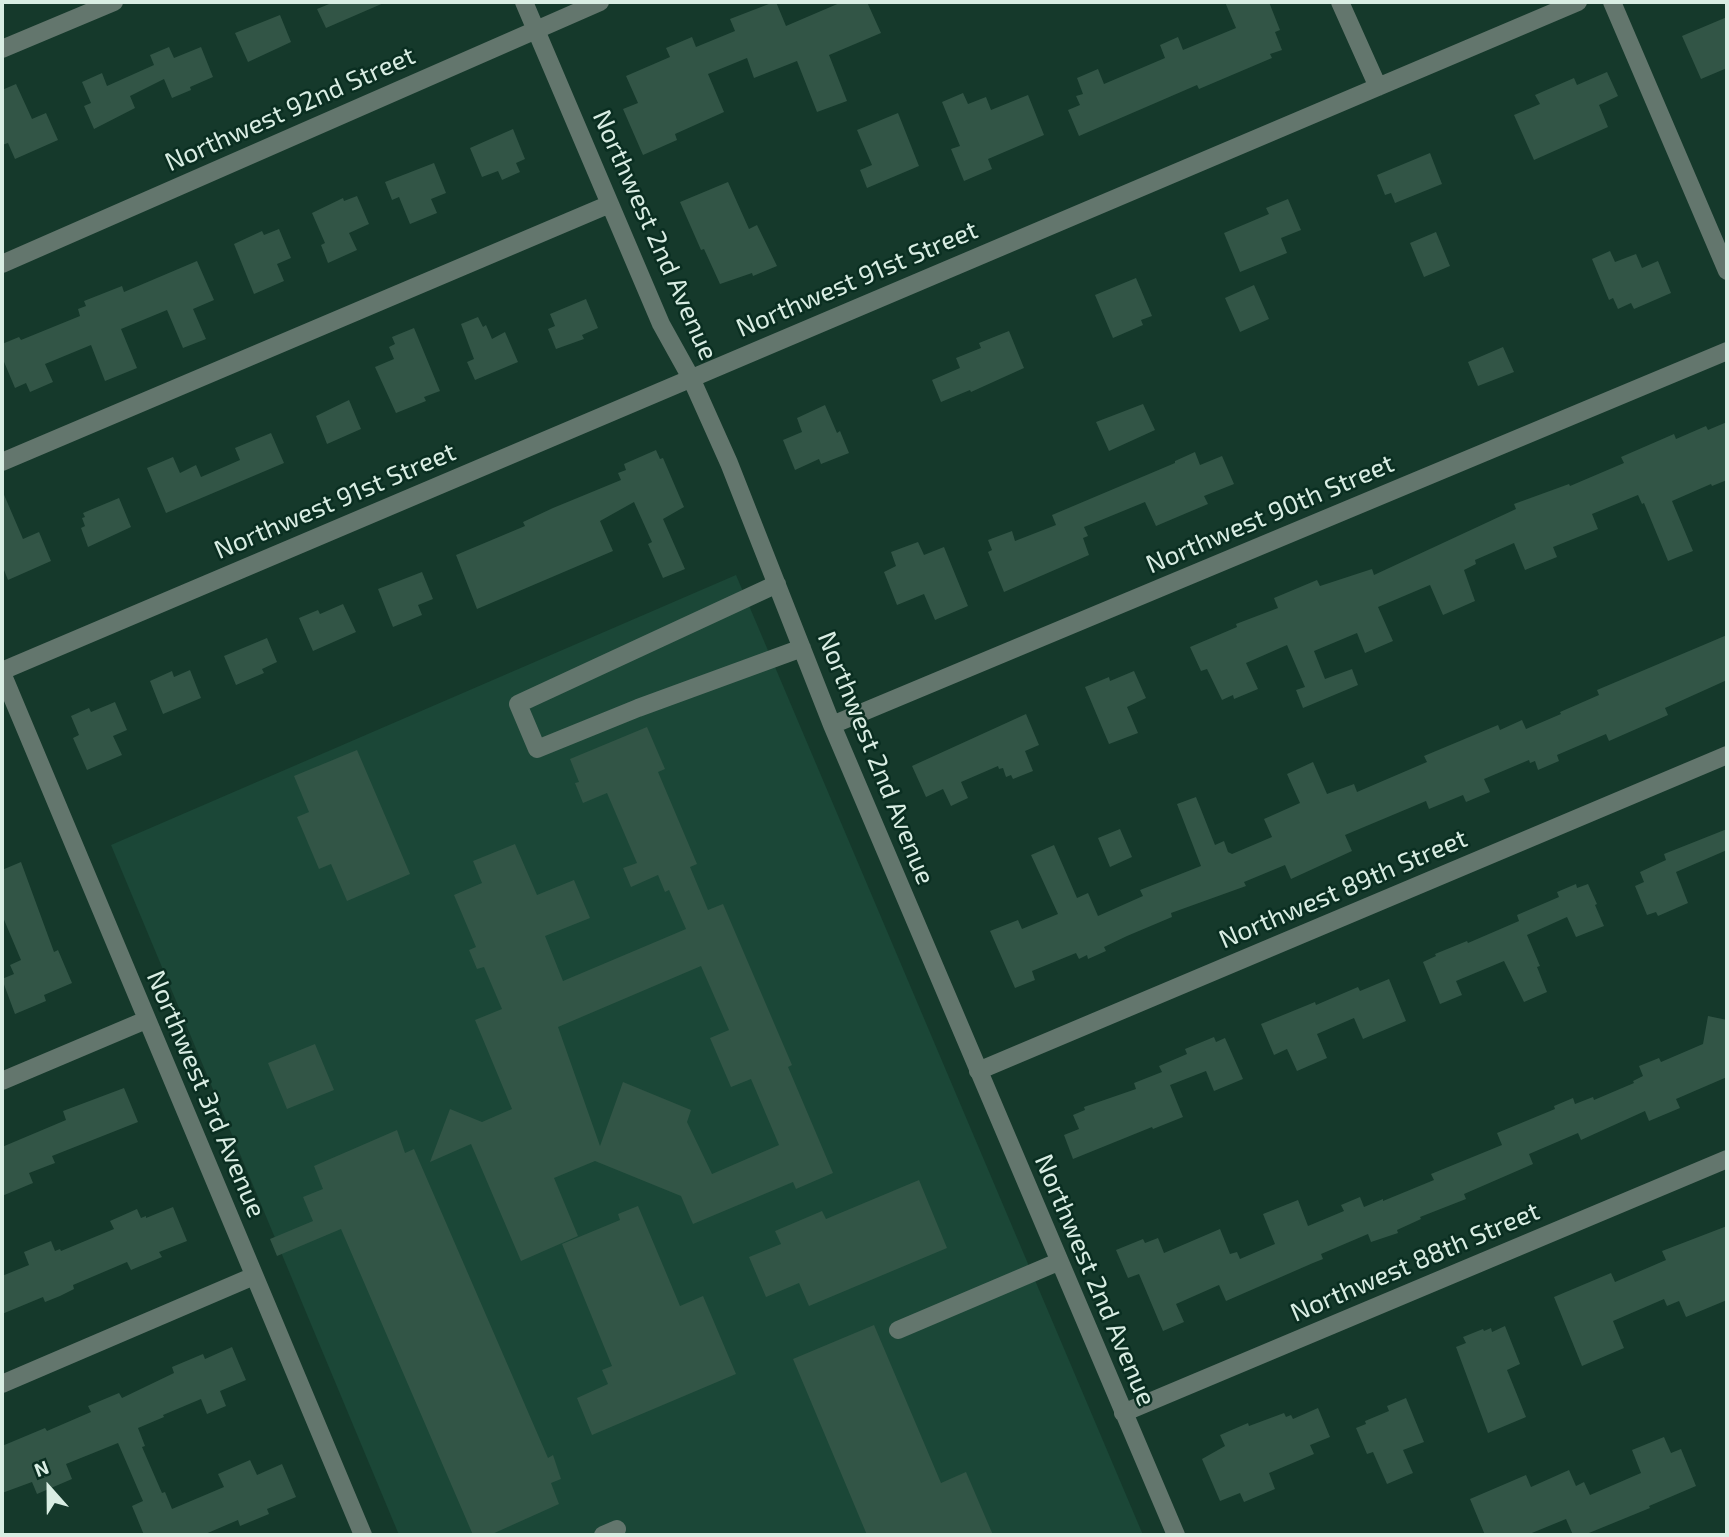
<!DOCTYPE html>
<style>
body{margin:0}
#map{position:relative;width:1729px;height:1537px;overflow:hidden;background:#15392b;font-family:"Exo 2",sans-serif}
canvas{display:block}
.frame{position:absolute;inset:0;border:4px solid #d9ede3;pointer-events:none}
.north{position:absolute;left:14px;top:1453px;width:70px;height:70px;-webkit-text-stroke:5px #0a2e21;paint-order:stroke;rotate:339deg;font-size:19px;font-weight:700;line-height:28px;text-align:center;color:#d9ede3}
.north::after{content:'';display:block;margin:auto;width:24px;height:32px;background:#d9ede3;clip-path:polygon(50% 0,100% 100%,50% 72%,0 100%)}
</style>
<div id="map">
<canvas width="1729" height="1537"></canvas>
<div class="frame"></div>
<div class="north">N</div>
</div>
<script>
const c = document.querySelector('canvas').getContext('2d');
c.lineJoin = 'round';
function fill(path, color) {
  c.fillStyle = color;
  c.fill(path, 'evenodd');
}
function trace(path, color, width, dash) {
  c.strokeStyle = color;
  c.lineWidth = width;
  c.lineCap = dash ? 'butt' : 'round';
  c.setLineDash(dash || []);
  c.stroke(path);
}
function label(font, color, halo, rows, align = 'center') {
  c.font = font + ' "Exo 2",sans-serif';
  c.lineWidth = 5;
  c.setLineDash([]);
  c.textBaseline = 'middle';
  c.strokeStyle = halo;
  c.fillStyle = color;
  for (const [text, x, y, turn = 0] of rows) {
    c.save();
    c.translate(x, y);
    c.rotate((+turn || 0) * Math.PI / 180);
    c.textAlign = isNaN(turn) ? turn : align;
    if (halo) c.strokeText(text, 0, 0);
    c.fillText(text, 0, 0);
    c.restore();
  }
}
const built = new Path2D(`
 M736,575L1143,1535H399L111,845Z`);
const building = new Path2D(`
 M334,2H386L326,28L317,9Z
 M774,2H776L786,26L842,2H867L881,33L829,55L847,101L817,112L797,61L754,78L747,58L708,74L724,112L675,134L677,140L643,155L623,109L638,103L626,76L670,57L666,48L692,37L696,47L735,31L730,19Z
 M1225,2H1269L1280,30L1275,32L1282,50L1270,54L1272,58L1199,89L1197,85L1079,136L1068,110L1080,105L1076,96L1083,94L1077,78L1098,69L1104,84L1165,58L1160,45L1178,37L1183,50L1236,28Z
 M280,15L291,42L248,62L235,33Z
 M1727,17V68L1701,79L1682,36Z
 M169,47L174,58L201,47L213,77L190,87L191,90L172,98L164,79L130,96L135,108L94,129L84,106L91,103L82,82L102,73L107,86L154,65L150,55Z
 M1607,72L1618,96L1599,105L1608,127L1534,160L1514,115L1540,104L1535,95L1574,78L1577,85Z
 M16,84L32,119L46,113L58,140L15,159L8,143L2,145V90Z
 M963,93L968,104L986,97L991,110L1028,95L1044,135L988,159L992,169L964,181L951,149L960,146L942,102Z
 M898,113L919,166L867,188L860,170L872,165L857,130Z
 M513,129L525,159L516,163L520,172L502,180L498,171L482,177L470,148Z
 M1430,153L1442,184L1395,203L1391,193L1385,195L1377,175Z
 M434,163L446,193L431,199L437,213L410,224L399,197L392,200L385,182Z
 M728,182L749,229L757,225L777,266L753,276L752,273L720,284L704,249L701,250L680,202Z
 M357,196L369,224L349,233L357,250L328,263L321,245L325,243L312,213L343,198L344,201Z
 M1288,199L1301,230L1281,238L1287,253L1240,272L1224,233L1269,214L1266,208Z
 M279,229L291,258L277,264L284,281L254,294L234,244L262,231L264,235Z
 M1436,232L1450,266L1424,277L1410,243Z
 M1610,251L1615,262L1636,254L1642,268L1658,261L1671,293L1634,309L1631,303L1618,309L1613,298L1609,300L1592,259Z
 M197,261L214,300L193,309L206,339L183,348L167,310L121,329L137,368L105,381L91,345L45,364L53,382L30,392L26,383L15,388L2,357V344L19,337L21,340L80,316L78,309L86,306L84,301L122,286L124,292Z
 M1136,278L1152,316L1141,320L1143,325L1113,338L1095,295Z
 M1254,285L1269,319L1240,332L1225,298Z
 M586,299L598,328L582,335L584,339L556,349L548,329L555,326L550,314Z
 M478,317L483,327L486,325L492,339L505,332L518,362L475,380L467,362L474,359L461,324Z
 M414,328L440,391L424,397L426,401L396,413L375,367L394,359L389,347L395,344L392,337Z
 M1009,331L1024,368L971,392L970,390L941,402L932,380L960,368L956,358L981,348L979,343Z
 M1503,347L1514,372L1478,386L1468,362Z
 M349,400L361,429L327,444L316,416Z
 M1143,404L1155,430L1109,451L1096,422Z
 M825,405L837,433L840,431L849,453L821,464L819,459L795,470L783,440L802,432L797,418Z
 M1727,422V480L1712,486L1711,484L1672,501L1693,551L1668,561L1644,503L1642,504L1638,495L1592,514L1598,529L1553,547L1557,557L1525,570L1514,543L1475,560L1476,564L1464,570L1475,601L1443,615L1430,585L1378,607L1393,641L1365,653L1357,633L1314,651L1325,679L1352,669L1358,685L1303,708L1296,690L1305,687L1287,645L1246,663L1258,689L1234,699L1233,695L1222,700L1207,669L1201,671L1190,647L1237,627L1236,624L1278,608L1274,598L1317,580L1320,586L1372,569L1374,575L1516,509L1514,504L1569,484L1570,486L1624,463L1621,457L1674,434L1676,439L1706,426L1708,430Z
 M271,433L284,463L166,513L147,468L173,457L180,473L196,465L201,477L240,460L235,448Z
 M656,450L660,459L663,458L684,507L663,519L685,569L663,578L648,544L652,542L634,502L600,521L613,551L477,609L456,555L525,526L523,522L553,508L621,480L618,473L626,470L624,464Z
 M1195,452L1200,465L1222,456L1234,484L1204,496L1208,504L1156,526L1145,502L1084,527L1088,536L1083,538L1089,555L1004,592L988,552L992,550L988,540L1012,531L1015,541L1056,525L1052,515L1175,463V461Z
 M2,490L23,539L39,532L51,561L8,580L2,565Z
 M119,498L131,527L88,547L81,528L85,526L82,518L85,517L83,513Z
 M918,542L924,555L944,547L968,606L935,620L924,594L897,605L884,572L896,566L891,552Z
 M422,572L433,599L418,605L422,615L393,627L378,589Z
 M343,604L356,632L313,651L299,618L318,610L320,614Z
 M1727,635V680L1665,708L1668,715L1609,741L1606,734L1557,755L1559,761L1538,770L1535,761L1530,763L1529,760L1484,779L1490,792L1466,802L1463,795L1429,809L1426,801L1345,835L1352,851L1291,879L1285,865L1244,882L1246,886L1171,913L1172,917L1127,936L1104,947L1106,951L1088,959L1087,955L1079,959L1076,953L1032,971L1035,980L1015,988L990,931L1018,920L1022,929L1058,914L1031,855L1054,845L1077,898L1088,893L1098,916L1143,896L1140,890L1201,866L1177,804L1196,797L1215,845L1224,841L1228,852L1232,854L1272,837L1264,819L1300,803L1287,774L1313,762L1327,794L1354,784L1357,792L1427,762L1424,756L1498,725L1500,730L1522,720L1526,729L1561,714L1560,712L1599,695L1597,690Z
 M267,638L277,662L262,669L264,673L236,685L224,656Z
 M190,670L201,698L163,714L150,681L172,671L174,677Z
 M1134,671L1146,698L1127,707L1138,733L1109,744L1085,687L1109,677L1110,681Z
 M115,702L127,730L113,736L122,755L87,770L73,738L79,735L71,716L89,708L91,712Z
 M1026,714L1039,745L1025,751L1033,771L1013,779L1011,775L1006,777L1003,768L999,769L998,766L961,782L968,798L951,806L943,789L926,797L912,766Z
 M647,727L665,769L658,772L697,864L690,867L708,910L723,904L792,1065L788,1067L833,1173L796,1189L793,1182L693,1224L681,1196L595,1161L554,1178L578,1236L521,1261L471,1144L430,1162L450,1109L482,1122L512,1109L475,1020L502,1009L484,967L477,969L469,950L476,947L454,895L482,883L473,861L515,844L537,895L574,880L590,918L545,936L563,981L686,929L669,890L665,892L658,875L631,887L623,868L637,863L607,793L583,803L575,783L579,782L570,759ZM701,966L729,1030L710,1038L731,1087L751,1079L779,1145L712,1174L687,1122L691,1110L623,1082L600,1146L558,1027Z
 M357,750L410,874L347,901L331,864L319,869L297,817L309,812L294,776Z
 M1120,829L1132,857L1110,867L1098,838Z
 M1727,829V850L1676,872L1688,903L1658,916L1656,912L1647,915L1635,886L1644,882L1640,872L1666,860L1664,854Z
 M21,862L54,952L58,950L72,983L44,995L46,1001L15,1014L2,979L14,974L10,965L21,960L2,915V870Z
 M1576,884L1577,888L1588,884L1597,904L1595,905L1604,926L1576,937L1567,917L1527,935L1540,966L1537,967L1547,992L1524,1002L1504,961L1456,981L1462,995L1440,1004L1423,962L1436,956L1435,954L1467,941L1468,943L1519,921L1517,915L1559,897L1557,892Z
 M1389,979L1406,1021L1363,1039L1354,1018L1317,1034L1327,1058L1297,1071L1287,1049L1274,1055L1261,1024L1315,1002L1316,1005L1358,987L1360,991Z
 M1708,1016L1727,1020V1077L1676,1099L1680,1108L1649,1121L1645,1111L1581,1140L1578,1133L1529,1154L1533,1164L1464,1194L1466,1199L1420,1217L1421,1219L1397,1230L1398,1233L1371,1242L1368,1234L1321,1254L1323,1259L1313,1263L1226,1301L1219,1285L1176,1304L1184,1322L1163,1331L1139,1274L1128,1278L1116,1250L1143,1239L1145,1243L1158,1238L1164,1253L1220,1229L1230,1254L1237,1252L1240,1259L1275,1244L1263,1214L1298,1200L1308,1226L1344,1211L1341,1205L1360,1197L1364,1207L1383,1199V1201L1434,1180L1431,1174L1502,1145L1497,1133L1555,1109L1554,1106L1573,1098L1575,1104L1593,1097L1594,1100L1634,1083L1633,1081L1643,1076L1639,1066L1659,1058L1661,1062L1703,1044Z
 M1214,1037L1216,1042L1225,1038L1243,1079L1214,1091L1206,1071L1170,1085L1183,1117L1153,1129L1152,1127L1073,1159L1064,1135L1079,1129L1073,1115L1085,1110L1084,1107L1136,1089L1134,1083L1162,1072L1159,1066L1187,1054L1185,1049Z
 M315,1044L334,1090L287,1109L268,1063Z
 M124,1088L138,1122L52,1156L55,1163L29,1173L33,1183L2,1196V1147L66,1120L63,1111Z
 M397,1130L405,1153L414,1149L548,1458L553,1455L561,1479L551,1483L559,1504L490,1535H473L341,1229L277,1256L270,1239L313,1221L303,1197L323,1189L314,1166Z
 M919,1180L947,1248L809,1306L799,1283L766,1297L749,1257L781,1244L775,1231L822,1211L826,1219Z
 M638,1206L680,1306L703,1296L736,1374L592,1435L577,1398L608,1384L602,1370L612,1366L562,1244L620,1220L618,1214Z
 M173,1207L187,1241L159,1252L162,1257L131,1270L127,1262L73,1285L74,1289L60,1296L45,1302L43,1297L2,1314V1276L29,1265L24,1252L51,1241L55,1251L60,1249L61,1251L114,1229L110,1221L137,1209L141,1218L146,1216V1218Z
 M1727,1226V1300L1686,1317L1679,1301L1667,1306L1664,1299L1613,1321L1624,1348L1582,1366L1554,1297L1611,1273L1615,1282L1666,1260L1662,1251Z
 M874,1325L941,1483L966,1472L993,1535H867L793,1359Z
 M1505,1326L1520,1364L1507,1370L1526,1417L1488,1433L1456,1347L1466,1343L1463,1337L1483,1329L1484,1331L1491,1328L1492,1332Z
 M232,1347L246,1380L220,1391L226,1406L207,1414L201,1399L163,1415L164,1417L138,1428L145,1446L142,1447L162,1493L165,1492L172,1509L224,1487L218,1474L250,1460L257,1475L282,1464L296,1497L267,1509L269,1514L240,1526L238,1520L203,1535H144L132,1506L143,1501L118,1443L66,1464L72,1479L37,1494L32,1482L2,1493V1446L45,1428L47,1431L91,1412L88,1406L119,1393L122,1398L174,1373L172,1367L203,1354L205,1359Z
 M1406,1398L1424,1442L1403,1450L1413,1473L1387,1484L1373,1452L1367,1454L1356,1428L1366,1424L1365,1421L1389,1411L1387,1406Z
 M1318,1408L1330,1437L1310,1445L1314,1454L1269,1473L1275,1489L1244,1502L1240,1493L1220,1501L1202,1459L1225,1446L1220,1435L1248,1423L1249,1426L1284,1413L1286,1417L1291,1415L1293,1419Z
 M1664,1437L1671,1453L1681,1449L1696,1486L1649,1506L1650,1508L1584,1535H1573L1566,1519L1527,1535H1485L1470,1499L1526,1475L1531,1487L1569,1470L1576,1486L1584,1482L1590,1495L1641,1473L1632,1450Z`);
const minor = new Path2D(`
 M524,2L661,324L691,378L729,463L832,725L1176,1535
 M1340,2L1378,87
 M1612,2L1727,271
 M2,49L114,2
 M2,264L600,2
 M2,462L610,204
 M777,584L518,704L537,749L638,708L802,648
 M2,671L1578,2
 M2,673L363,1535
 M832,725L1727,351
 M978,1071L1727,755
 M2,1081L146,1020
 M898,1330L1058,1262
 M2,1384L254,1276
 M1123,1413L1727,1159
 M603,1535L617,1529`);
const streetNames = [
 ["Northwest 92nd Street",290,109,-24],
 ["Northwest 2nd Avenue",655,235,66],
 ["Northwest 91st Street",857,279,-23],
 ["Northwest 91st Street",335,501,-23],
 ["Northwest 90th Street",1270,514,-23],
 ["Northwest 2nd Avenue",876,758,68],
 ["Northwest 89th Street",1343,889,-23],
 ["Northwest 3rd Avenue",206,1094,67],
 ["Northwest 88th Street",1415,1262,-23],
 ["Northwest 2nd Avenue",1095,1280,67]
];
fill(built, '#1b4737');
fill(building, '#325546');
trace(minor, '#63766d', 18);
label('26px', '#d9ede3', '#0a2e21', streetNames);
</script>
